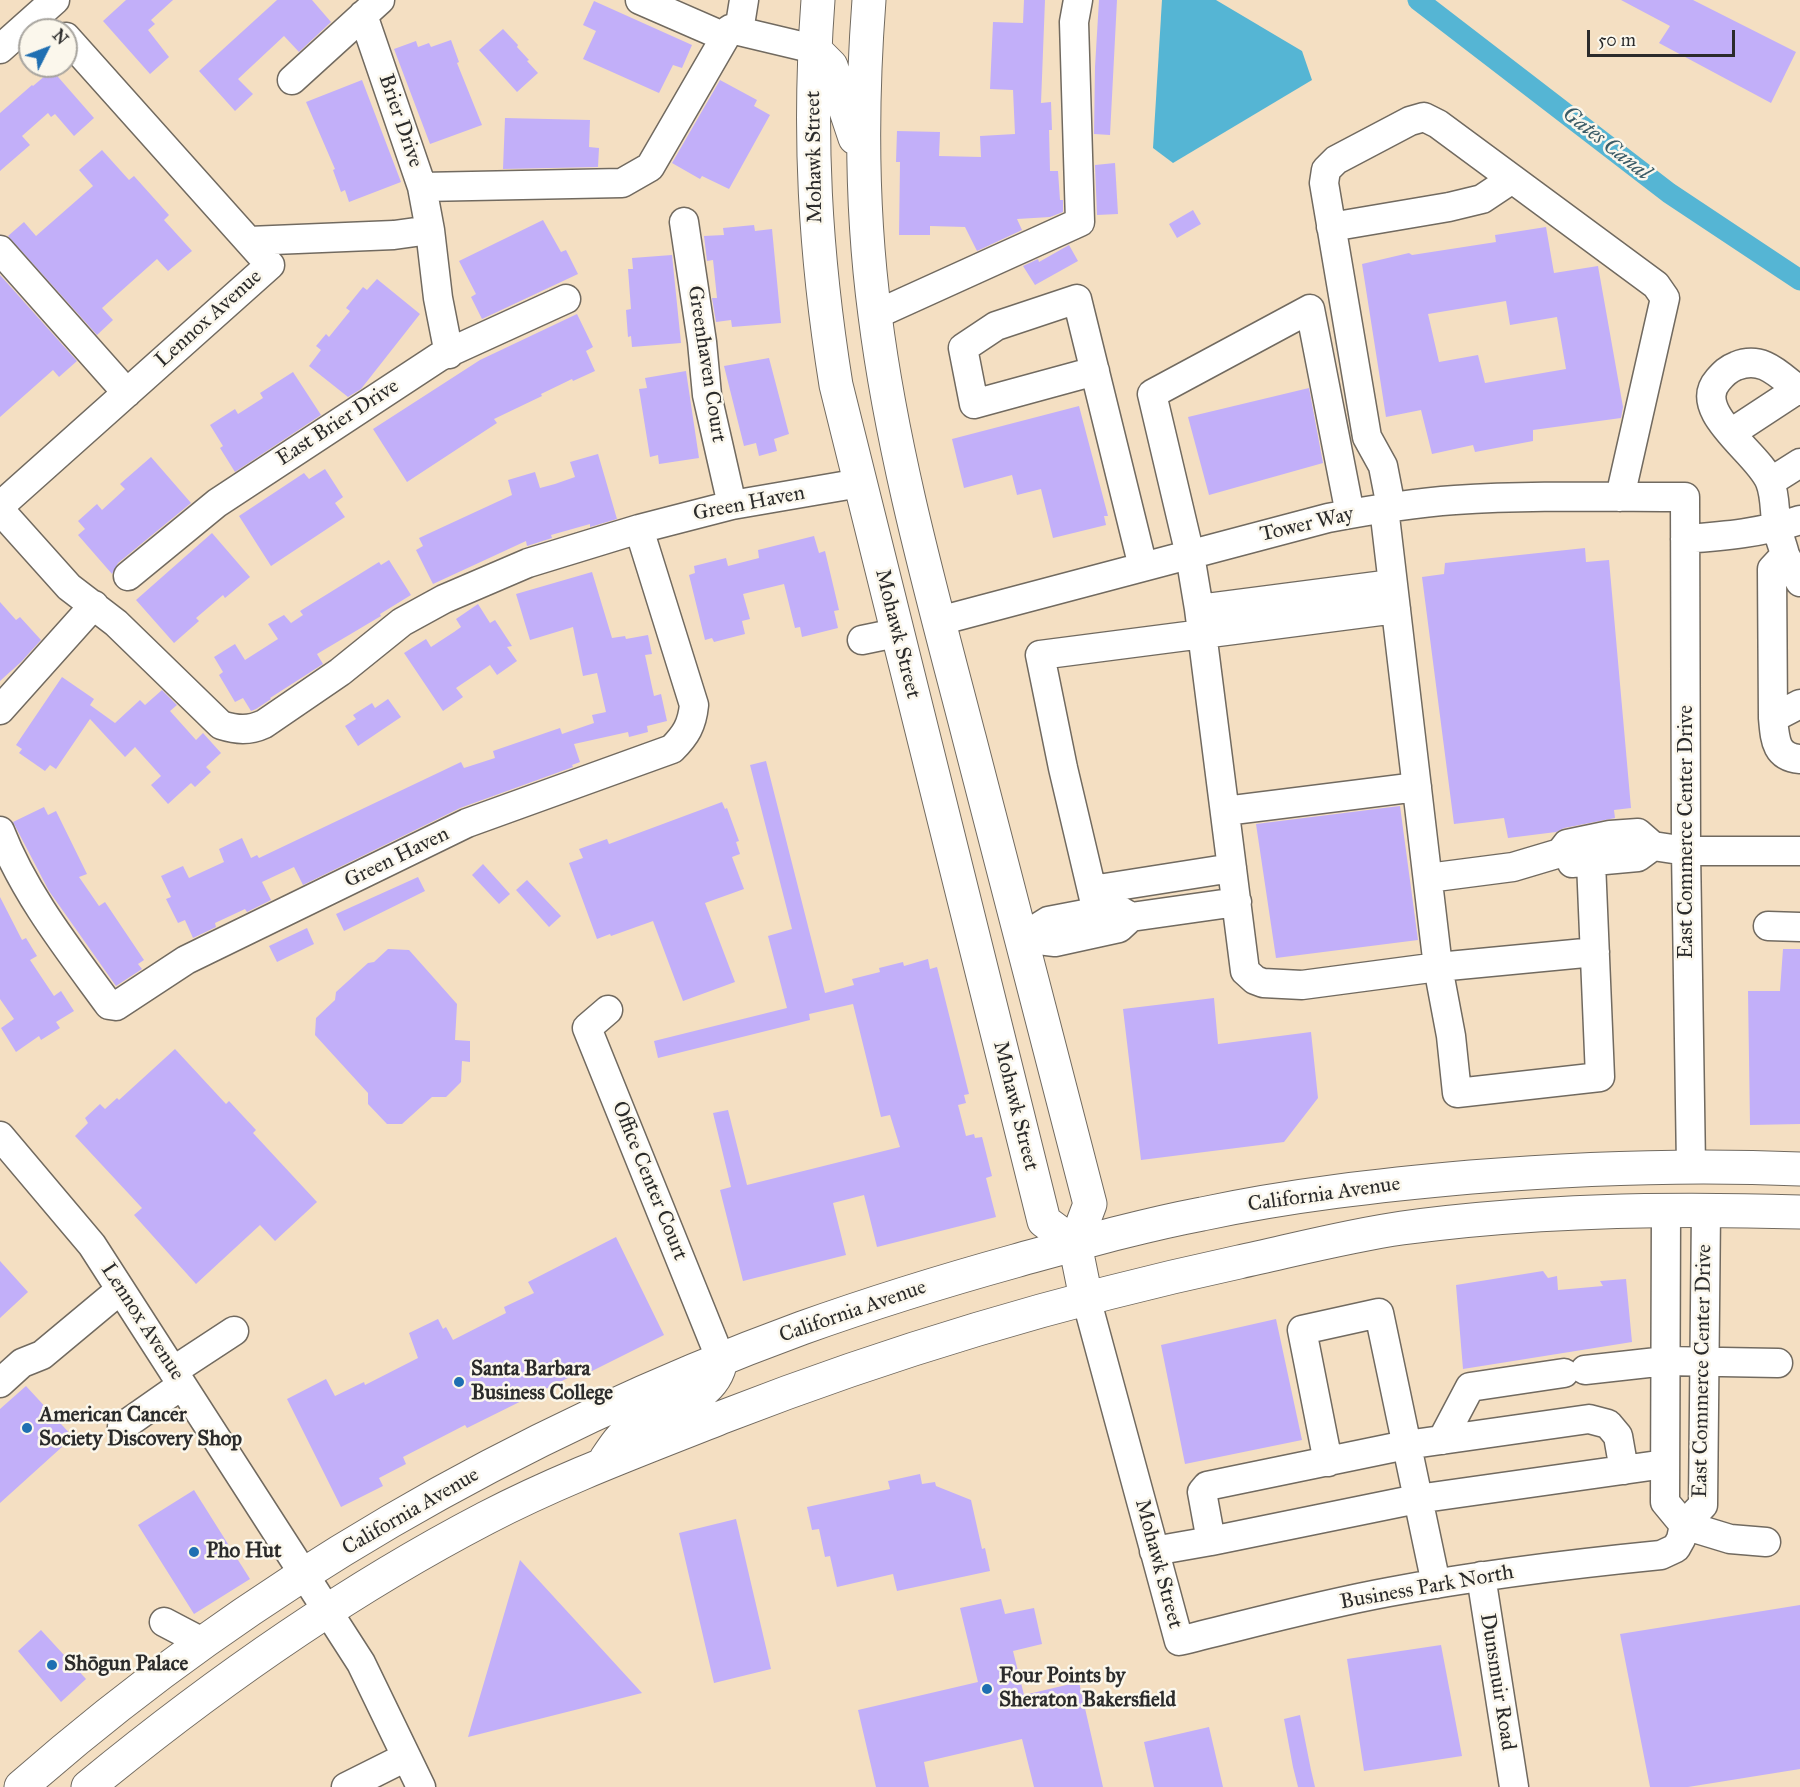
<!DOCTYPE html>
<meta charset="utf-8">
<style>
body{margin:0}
#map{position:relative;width:1800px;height:1787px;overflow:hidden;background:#f4dfc2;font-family:"IM FELL Great Primer",serif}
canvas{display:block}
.north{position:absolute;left:18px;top:18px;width:60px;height:60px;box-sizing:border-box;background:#fbf7ec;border:2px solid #a8a59f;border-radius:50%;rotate:48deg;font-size:16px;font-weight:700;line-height:24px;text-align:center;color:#2b2b2b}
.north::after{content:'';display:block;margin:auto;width:21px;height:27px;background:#1f6fb2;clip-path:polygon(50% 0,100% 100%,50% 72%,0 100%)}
.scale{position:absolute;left:1587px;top:30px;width:148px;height:27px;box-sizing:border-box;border:3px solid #2b2b2b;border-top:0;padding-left:8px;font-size:18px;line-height:21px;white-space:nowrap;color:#2b2b2b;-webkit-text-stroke:4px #fbf7ec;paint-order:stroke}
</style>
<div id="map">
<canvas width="1800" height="1787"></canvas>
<div class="north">N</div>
<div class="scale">50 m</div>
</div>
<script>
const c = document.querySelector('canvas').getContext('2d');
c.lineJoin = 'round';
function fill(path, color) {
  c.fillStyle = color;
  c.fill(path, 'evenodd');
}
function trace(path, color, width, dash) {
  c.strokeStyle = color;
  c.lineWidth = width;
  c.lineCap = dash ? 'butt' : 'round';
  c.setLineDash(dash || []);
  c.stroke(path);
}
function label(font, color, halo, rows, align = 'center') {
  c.font = font + ' "IM FELL Great Primer",serif';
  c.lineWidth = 5;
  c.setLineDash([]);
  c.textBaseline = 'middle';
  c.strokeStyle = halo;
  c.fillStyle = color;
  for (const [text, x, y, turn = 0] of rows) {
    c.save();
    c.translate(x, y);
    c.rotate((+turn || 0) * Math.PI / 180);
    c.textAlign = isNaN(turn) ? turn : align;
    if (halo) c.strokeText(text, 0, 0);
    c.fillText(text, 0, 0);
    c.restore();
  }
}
const water = new Path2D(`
 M1162,0H1216L1302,51L1312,80L1173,163L1153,148Z`);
const canal = new Path2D(`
 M1418,0L1669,193L1800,280`);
const building = new Path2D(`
 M126,0H173L151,20L155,24L148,30L169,57L150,74L103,21Z
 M277,0H312L331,22L299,52L284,36L238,79L253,94L235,111L199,71Z
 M1024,0H1045L1041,103L1051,102L1052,130H1049L1050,171H1058L1060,200H1063V212L1050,217L1017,219L1022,230L977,251L965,227L930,226V235H899L900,162H896L897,131L940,132L939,156L981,157L980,136L1015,134L1013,90L990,89L993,22L1023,23Z
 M1099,0H1117L1110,135L1094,134L1095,67Z
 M1621,0H1693L1796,52L1771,103L1659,43L1670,26Z
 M594,1L692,45L682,68L673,65L659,93L583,59L596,31L583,25Z
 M503,29L518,45L517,47L529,60L527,61L538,73L517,92L479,50Z
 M451,40L459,62L457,63L482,125L430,144L394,49L416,41L418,47L429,43L431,47Z
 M52,70L94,118L74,136L55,114L51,117L48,113L22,136L30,145L0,171V113L32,85L33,86Z
 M362,80L401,182L349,202L345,190L341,192L333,170L335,169L306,102Z
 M720,80L757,100L754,106L770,115L729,189L702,176L700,179L672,163Z
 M505,118L590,120L589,147L599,148L598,167L503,169Z
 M102,150L129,180L134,176L169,215L164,220L192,251L168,271L157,259L102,308L113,320L97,335L8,236L24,222L36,236L93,186L79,170Z
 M1115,163L1118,214L1097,215L1095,165Z
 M1193,210L1201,224L1177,238L1169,224Z
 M543,220L561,252L566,250L578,274L482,319L471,297L476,294L459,261Z
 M754,225L755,231L772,229L781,323L732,327L731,320L716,322L712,298H717L713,260L707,261L704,236L724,235L723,228Z
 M1546,227L1554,273L1598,266L1623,407L1621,418L1533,430V441L1475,452L1473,445L1432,454L1421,410L1386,417L1362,264L1409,253L1412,255L1496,242L1495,235ZM1506,301L1510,325L1557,317L1566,369L1485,383L1478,355L1439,362L1428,314Z
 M1069,245L1078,261L1035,285L1023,266L1038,259L1039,262Z
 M672,255L681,343L632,347L631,336L628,337L626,310L631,309L628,269H633L632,258Z
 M0,275L77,361L59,377L53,370L0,417Z
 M377,279L420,314L361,389L348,397L309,366L321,350L316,346L326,334L329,337L350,311L346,308L363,287L367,290Z
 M577,314L593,347L586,351L595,371L573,381L572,379L541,394L542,396L494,419L497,423L407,482L373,429L480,360Z
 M769,358L789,434L774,439L777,451L759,456L756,443L744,446L724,366Z
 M686,371L699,458L659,464L658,455L650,457L639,389L647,388L645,378Z
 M293,372L321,415L235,472L220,448L223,446L210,425L235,409L238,414L263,398L260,393Z
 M1309,388L1323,463L1209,495L1188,417Z
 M1079,406L1108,516H1104L1106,525L1053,538L1041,489L1017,495L1012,475L964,488L952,439Z
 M598,454L617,519L590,527V524L551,535L552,538L527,546L526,541L433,584L416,550L423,546L419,538L512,495L508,480L535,472L540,488L555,484L575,477L570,462Z
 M151,457L191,503L118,563L112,574L78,535L85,529L78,521L97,504L102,510L125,489L120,484Z
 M325,469L343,497L335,503L345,517L271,566L239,516L304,473L309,479Z
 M212,533L250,577L225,598L223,595L196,618L199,621L174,643L136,600Z
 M814,536L819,553L825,551L839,610L834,611L838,628L802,637L800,627L795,628L784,584L743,594L750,619L742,621L745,634L714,642L712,638L705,640L689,575L695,573L694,566L726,558L728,566L759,558L758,550Z
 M1585,548L1586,562L1609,560L1631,808L1614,810L1615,818L1564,828L1556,832L1508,838L1504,818L1454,824L1422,577L1444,574L1445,563Z
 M389,560L411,595L380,614L381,616L317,654L323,664L270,698L271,699L256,709L251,711L243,698L235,702L219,675L223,672L214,657L235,644L245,660L278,639L268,624L284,615L291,623L303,615L300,611L379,562L381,565Z
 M592,572L612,638L625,636L626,639L648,635L652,654L645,655L654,696L661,694L667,721L647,726L648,732L629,737L628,732L574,744L580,762L572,765L573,767L460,808L303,885L294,867L262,882L271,900L247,912L245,909L215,923L216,927L193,938L185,920L178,923L166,899L171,897L161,876L183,866L189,878L224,862L219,849L242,838L251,858L257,855L259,858L461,762L464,768L495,758L493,751L560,728L562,734L594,723L592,715L606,712L597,673L583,676L573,627L530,640L516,594Z
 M0,602L16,620L20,617L41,640L21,662L0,681Z
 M478,604L490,623L495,620L512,646L507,647L517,661L497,675L490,665L456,688L463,697L443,711L404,653L426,639L431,647L454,632L461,627L456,619Z
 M62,677L94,699L90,705L115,723L140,700L145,705L162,690L177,705L170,711L196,740L203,733L221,753L206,767L211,772L195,787L191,783L168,804L151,785L161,776L135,747L125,757L90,719L56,769L50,765L45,771L19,753L22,749L16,745Z
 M388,699L401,717L358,746L345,726L356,719L353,715L372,703L375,708Z
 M766,761L825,993L854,985L852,979L880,972L879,968L903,962L904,966L928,959L930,969L937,967L969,1094L964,1095L966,1103L958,1105L966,1136L974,1134L975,1138L982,1137L992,1176L986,1178L996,1217L877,1247L864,1195L833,1203L846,1255L743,1281L720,1190L731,1187L713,1113L728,1110L747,1185L900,1147L890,1115L881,1117L853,1004L809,1014L810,1020L658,1058L654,1041L787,1008L768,936L792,929L750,765Z
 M722,802L725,809L727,808L739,841L736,842L740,854L732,857L744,889L705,903L735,982L683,1001L653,921L611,936L610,934L597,939L569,863L583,858L579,849L607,839L609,844Z
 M1400,806L1418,940L1276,958L1256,824Z
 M44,807L48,815L56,811L87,874L79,877L99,906L105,902L144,960L138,964L142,969L116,986L49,891L13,822Z
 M483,864L510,894L499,904L472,875Z
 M418,877L425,891L344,931L336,914Z
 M527,880L561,916L549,927L516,890Z
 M0,897L22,940L26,938L37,956L30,960L54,996L61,991L74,1011L56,1022L60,1028L41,1040L39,1036L16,1052L1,1028L14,1019L0,999Z
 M307,928L314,944L277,962L269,946Z
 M388,949L409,950L457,1004L455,1040L470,1041V1062L462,1061L461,1082L446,1097H432L402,1124H387L368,1104V1093L315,1035L316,1018L335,1000L336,992L368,963L374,962Z
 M1783,949H1800V1124L1750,1125L1748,991H1780Z
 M1214,998L1218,1044L1311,1032L1318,1098L1284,1142L1141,1160L1123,1009Z
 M175,1049L226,1104L229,1101L256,1130L253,1133L317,1202L275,1241L260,1225L196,1284L134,1215L142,1208L75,1136L88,1123L85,1118L100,1104L105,1109L117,1098L119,1100Z
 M616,1237L664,1335L578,1378L576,1374L467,1428L465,1425L403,1457L406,1464L379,1478L383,1486L341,1507L287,1399L326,1379L335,1396L364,1382L365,1385L418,1358L409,1333L438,1319L443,1329L446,1327L453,1340L506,1313L504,1307L534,1293L528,1282Z
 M0,1261L28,1292L0,1318Z
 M1543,1271L1548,1278L1557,1276L1558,1290L1603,1286L1600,1281L1626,1279L1632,1342L1463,1369L1456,1285Z
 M1276,1319L1302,1440L1185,1464L1161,1345Z
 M26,1386L73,1437L0,1503V1409Z
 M920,1474L922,1484L935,1482L936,1486L971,1500L982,1549L985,1548L990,1571L897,1591L893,1574L837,1587L830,1556L825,1557L819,1529L812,1530L807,1507L890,1489L888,1481Z
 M194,1490L250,1579L194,1614L138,1525Z
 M736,1519L771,1669L714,1683L679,1533Z
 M520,1560L642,1693L468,1737Z
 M1001,1599L1005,1614L1034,1608L1042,1644L1013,1651L1024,1695L1079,1682L1103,1787H1034L1022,1739L924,1762L929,1787H876L858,1710L978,1682L960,1608Z
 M1800,1605V1769L1688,1787H1650L1620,1634Z
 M41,1630L86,1679L61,1702L18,1651Z
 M1441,1645L1462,1756L1364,1771L1347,1659Z
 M1300,1715L1311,1770L1315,1787H1298L1293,1767L1284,1719Z
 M1209,1727L1223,1787H1154L1144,1742Z`);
const minor = new Path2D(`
 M640,0L725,37
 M363,15L422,187L430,230
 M739,31L744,0
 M0,49L55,0
 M292,80L380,0
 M422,187L622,183L650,167L730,29L814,49
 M684,222L702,342L707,395L732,505
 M1331,227L1449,207L1482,199L1512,179
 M249,241L394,235L430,230L438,298L449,354
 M0,250L127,393
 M875,315L1080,222L1074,22L1078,0
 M1095,371L974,404L963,348L996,326L1077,299L1143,567
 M1731,433L1798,389
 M1770,482L1800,463
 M0,506L270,265L66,37
 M1391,507L1383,466L1367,437L1324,183L1326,170L1336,160L1410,121L1424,117L1438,124L1656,285L1665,298L1620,497
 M0,510L69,587L116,623L221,725C237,730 249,731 264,724L340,672L402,622L444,599L528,563L639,529L732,505L860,483
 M1350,514L1310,309L1152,394L1190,555L1199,609L1245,971L1255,980L1263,983L1302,985L1438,967L1384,508
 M1685,539C1725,536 1762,533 1800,520
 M1785,555L1800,582
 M128,576L217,503L439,357L566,299
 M1199,609L1392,584
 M939,621L1328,518C1370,510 1413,503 1455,500C1532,495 1608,497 1685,497L1686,851L1691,1166
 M862,640L896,633
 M1800,704L1773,718C1775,739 1775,757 1800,759
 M0,710L94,605
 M1773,718L1772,569L1785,555C1783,546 1779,537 1777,528C1774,513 1776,497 1770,482C1759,453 1690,412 1718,380C1724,373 1728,369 1736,366C1763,355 1779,375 1800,391
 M1225,811L1417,787
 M0,831C25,895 69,950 109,1005L116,1006L186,960L467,823L672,749C686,735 692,725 694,705L639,529
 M1591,862L1600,1077L1457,1093L1451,1036L1438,967L1595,952
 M1572,863L1638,857L1653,846
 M1428,878L1513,867L1560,853L1567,844L1610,835L1638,833L1653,846L1686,851H1800
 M1092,890L1232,868
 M1116,908L1131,917L1119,928L1055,942L1021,938L1048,921Z
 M1097,912L1063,768L1040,655L1396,609
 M1131,917L1237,902
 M1768,926L1800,927
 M608,1010L587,1028L721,1360
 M0,1136L92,1245L361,1663L421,1787
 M1666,1210L1665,1502L1684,1525
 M1086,1298L1179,1641C1249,1624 1318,1605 1389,1592C1479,1575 1570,1564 1661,1555L1676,1548L1681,1539L1684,1525L1703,1505L1706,1210
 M1585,1370L1666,1361L1778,1363
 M173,1371L234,1331
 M0,1383L22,1363L42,1355L120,1290
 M122,1427L182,1385
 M1442,1440L1470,1387L1564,1373
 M1328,1462L1302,1330L1379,1313L1436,1584
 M1684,1525L1730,1539L1766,1542
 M1211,1541L1417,1499L1665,1464
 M1154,1551L1211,1541L1202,1492L1207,1486L1406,1445L1589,1419L1608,1424L1618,1436L1624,1470
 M1481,1576L1514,1787
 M164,1622L204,1643
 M346,1787L406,1757`);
const major = new Path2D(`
 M818,0C808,133 815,254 836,385L1044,1221L1075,1244
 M869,0C861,105 861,210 875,315C893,457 933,598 969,737C1009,893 1050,1048 1090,1204L1075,1244L1086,1298
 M814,49L831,66L855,138
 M606,1459C614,1447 622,1435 633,1427C663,1407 714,1402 721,1360
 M21,1787C248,1587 518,1432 802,1328C872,1303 943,1281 1015,1261C1077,1244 1139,1226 1202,1214C1291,1195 1381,1185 1471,1177C1581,1168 1690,1164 1800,1169
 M88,1787C212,1685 344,1592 486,1518C563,1478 645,1448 725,1416C892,1351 1063,1300 1239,1262C1294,1250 1347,1236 1402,1228C1534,1210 1667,1208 1800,1212`);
const markers = [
 [459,1382,6,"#1f6fb2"],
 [27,1428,6,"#1f6fb2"],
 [194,1552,6,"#1f6fb2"],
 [52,1665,6,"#1f6fb2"],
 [987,1689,6,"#1f6fb2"]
];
const streetNames = [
 ["Brier Drive",400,121,71],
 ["Mohawk Street",815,157,-91],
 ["Lennox Avenue",209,319,-42],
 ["Greenhaven Court",706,364,81],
 ["East Brier Drive",338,423,-33],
 ["Green Haven",749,504,-11],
 ["Tower Way",1307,525,-13],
 ["Mohawk Street",897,634,76],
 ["East Commerce Center Drive",1687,832,-90],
 ["Green Haven",397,858,-26],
 ["Mohawk Street",1015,1106,76],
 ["Office Center Court",649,1181,68],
 ["California Avenue",1324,1195,-8],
 ["California Avenue",853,1312,-19],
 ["Lennox Avenue",142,1322,57],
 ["East Commerce Center Drive",1703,1371,-89],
 ["California Avenue",411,1512,-30],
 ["Mohawk Street",1158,1564,75],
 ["Business Park North",1427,1588,-10],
 ["Dunsmuir Road",1497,1682,81]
];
const poiNames = [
 ["Santa Barbara",471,1370],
 ["Business College",471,1394],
 ["American Cancer",39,1416],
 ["Society Discovery Shop",39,1440],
 ["Pho Hut",206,1552],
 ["Shōgun Palace",64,1665],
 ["Four Points by",999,1677],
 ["Sheraton Bakersfield",999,1701]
];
const waterNames = [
 ["Gates Canal",1606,144,38]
];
fill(water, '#55b5d4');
trace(canal, '#55b5d4', 21);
fill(building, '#c2aff9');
trace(minor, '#716a60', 31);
trace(major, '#716a60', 35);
trace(minor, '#fff', 28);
trace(major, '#fff', 33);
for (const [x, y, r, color] of markers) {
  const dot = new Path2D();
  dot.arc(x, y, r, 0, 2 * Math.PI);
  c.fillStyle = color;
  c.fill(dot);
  trace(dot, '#fbf7ec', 2);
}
label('21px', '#2b2b2b', '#fbf7ec', streetNames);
label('bold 21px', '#2b2b2b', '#fbf7ec', poiNames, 'left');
label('italic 22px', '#3a5b66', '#fbf7ec', waterNames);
</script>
